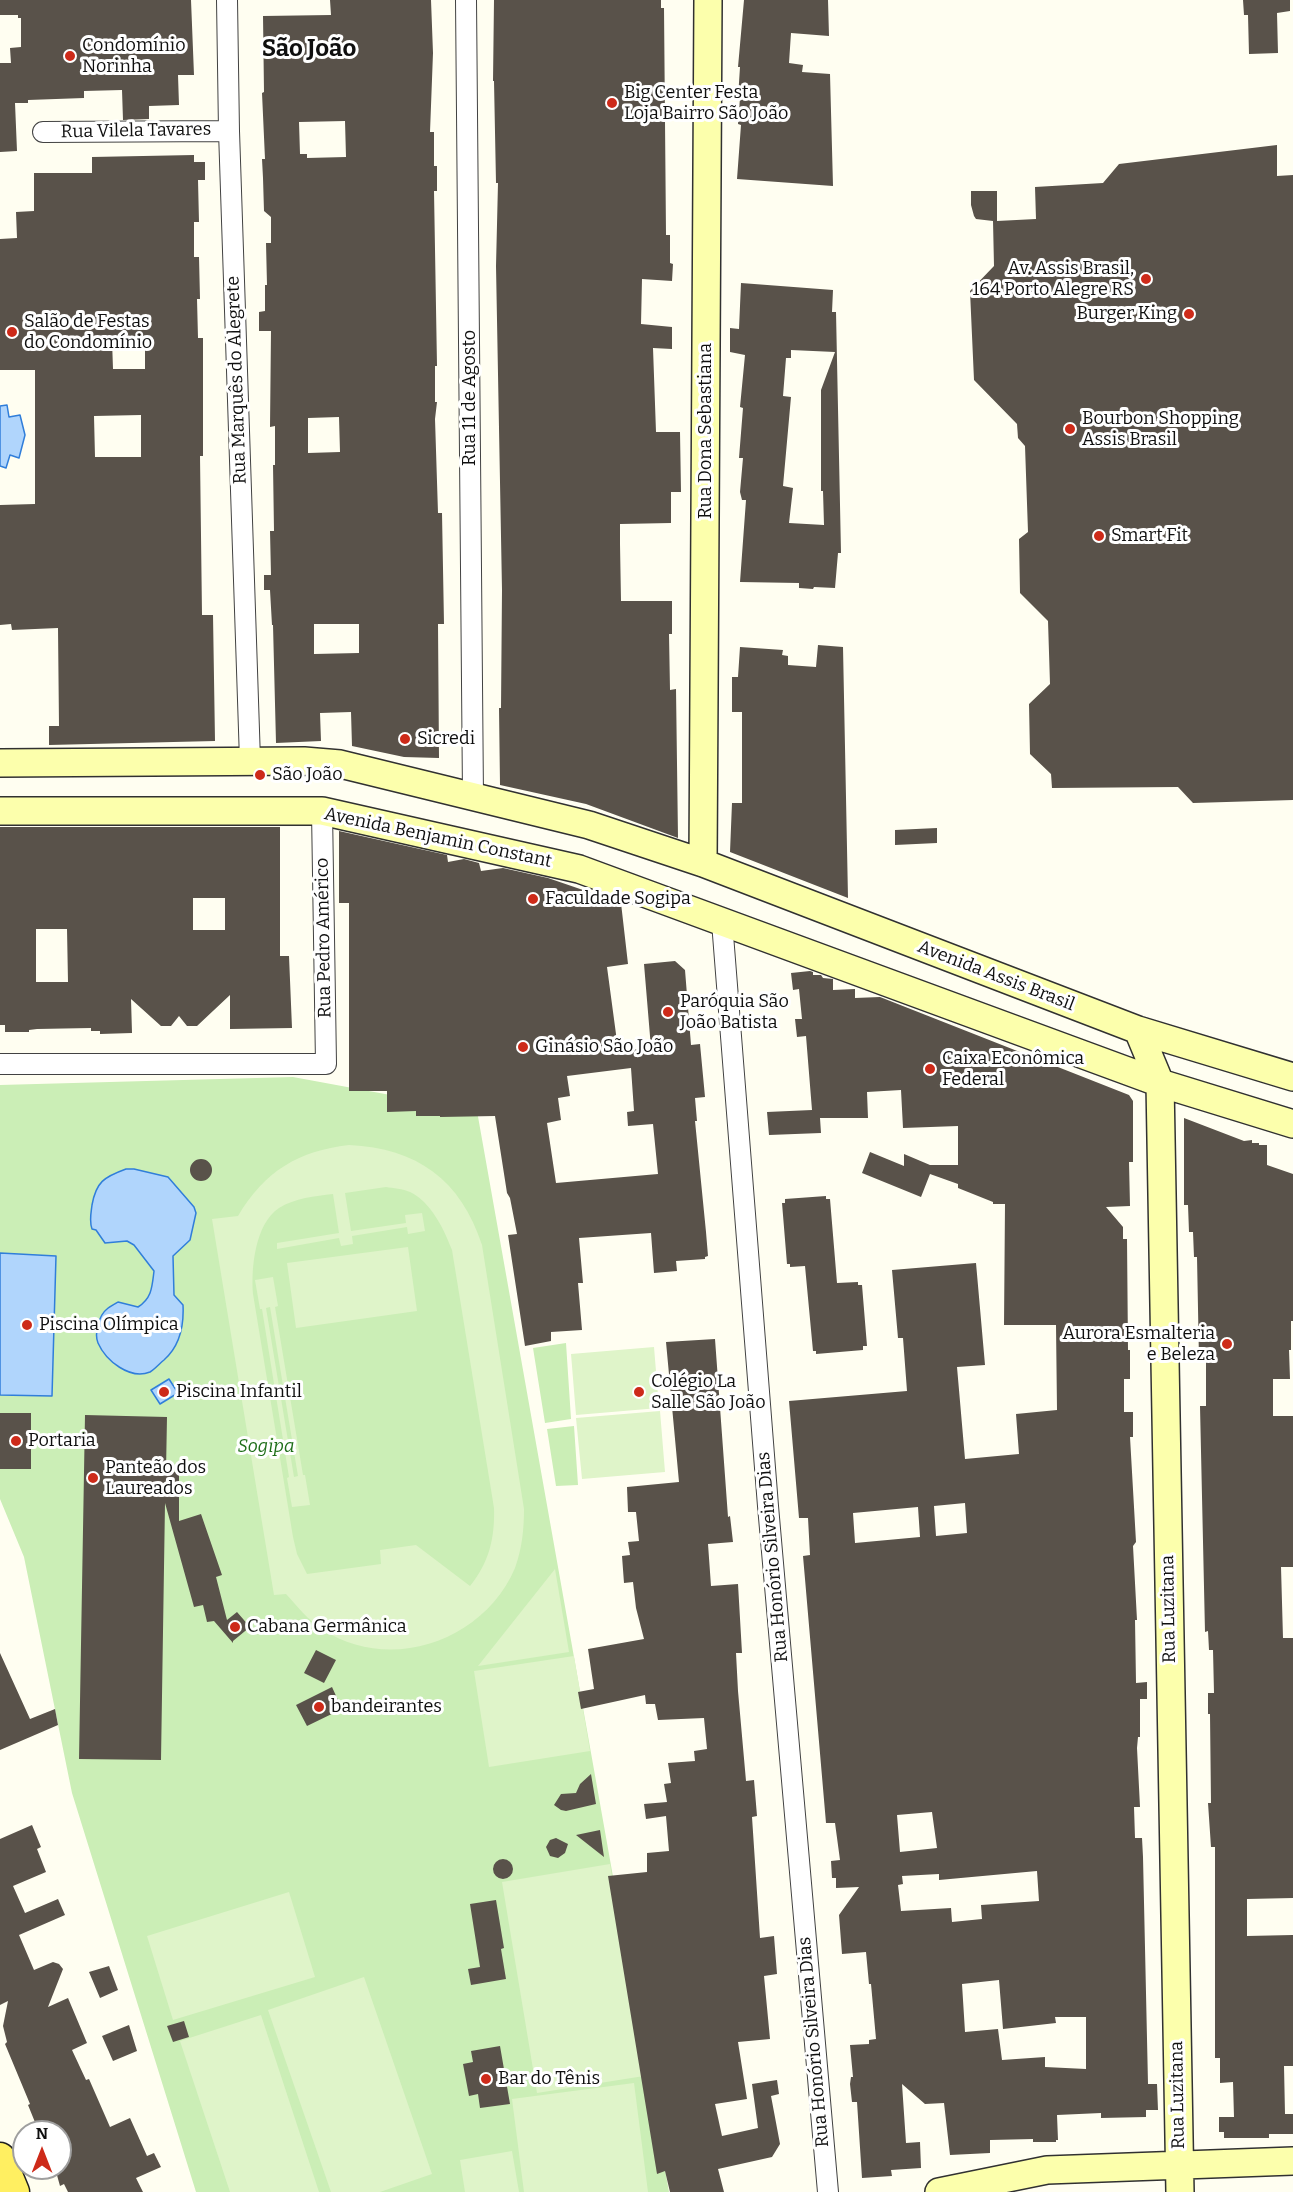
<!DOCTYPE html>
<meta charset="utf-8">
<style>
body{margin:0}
#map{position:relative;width:1293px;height:2192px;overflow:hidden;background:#fffef1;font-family:Bitter,serif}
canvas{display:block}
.north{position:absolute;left:12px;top:2120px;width:60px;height:60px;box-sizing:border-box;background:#fff;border:2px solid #9f9f9f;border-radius:50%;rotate:0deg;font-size:16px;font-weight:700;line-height:24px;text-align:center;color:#0f0f0f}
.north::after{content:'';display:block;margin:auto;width:21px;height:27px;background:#cd2a19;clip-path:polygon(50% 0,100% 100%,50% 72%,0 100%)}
</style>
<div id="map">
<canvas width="1293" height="2192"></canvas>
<div class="north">N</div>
</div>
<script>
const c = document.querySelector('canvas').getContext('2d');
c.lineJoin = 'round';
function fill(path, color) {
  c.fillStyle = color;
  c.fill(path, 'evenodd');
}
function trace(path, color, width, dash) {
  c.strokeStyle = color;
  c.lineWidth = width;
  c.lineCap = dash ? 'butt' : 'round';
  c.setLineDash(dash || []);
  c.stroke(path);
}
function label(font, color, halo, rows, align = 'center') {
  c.font = font + ' Bitter,serif';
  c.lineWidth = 6;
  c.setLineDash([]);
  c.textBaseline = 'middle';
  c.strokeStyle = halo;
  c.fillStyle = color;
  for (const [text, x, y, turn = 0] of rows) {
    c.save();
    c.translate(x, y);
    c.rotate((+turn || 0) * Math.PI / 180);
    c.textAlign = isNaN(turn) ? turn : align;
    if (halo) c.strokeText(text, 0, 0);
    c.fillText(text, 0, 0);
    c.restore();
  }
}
const green = new Path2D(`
 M293,1077L477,1111L669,2192H196L72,1793L24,1557L0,1499V1085Z
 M566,1343L571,1419L545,1423L533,1348Z
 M574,1426L578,1485L556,1486L547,1429Z`);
const pitch = new Path2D(`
 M349,1145C417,1148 461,1180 482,1245L524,1509C524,1529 522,1549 515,1568C484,1641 390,1674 322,1629C308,1620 297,1606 286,1594L274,1595L212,1219L238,1216C265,1171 298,1151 349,1145ZM386,1187C393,1188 403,1189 410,1192C431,1202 444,1229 452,1250L494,1508C495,1538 489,1563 470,1586L416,1545L380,1550L381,1564L307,1574L297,1554L293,1537L253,1294C251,1268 255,1224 279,1208C295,1198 315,1196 333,1194L339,1233L277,1243V1249L339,1238L341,1246L353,1244L352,1236L407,1227L408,1234L425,1231L422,1213L405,1215L406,1223L351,1231L345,1193Z
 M408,1247L417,1311L296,1328L287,1263Z
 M273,1277L278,1306L275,1307L303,1475H305L310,1505L292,1507L287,1478L289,1477L262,1309H260L255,1280ZM270,1307L298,1476L294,1477L266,1308Z
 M654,1347L659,1408L576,1415L571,1354Z
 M660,1411L665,1472L582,1479L576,1418Z
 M555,1569L569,1652L478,1666Z
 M574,1656L590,1751L489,1767L474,1671Z
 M610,1864L644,2076L537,2093L502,1882Z
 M289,1892L315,1977L173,2020L147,1936Z
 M364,1977L432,2174L380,2192H331L268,2010Z
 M261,2015L319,2192H230L180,2041Z
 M634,2083L648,2192H524L512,2099Z
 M512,2151L519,2192H465L460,2160Z`);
const water = new Path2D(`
 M7,405L9,417L20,415L25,435L19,458L10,455L6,468L0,466V406Z
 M126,1169H134L168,1177L194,1207L196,1213L190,1240L173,1256L174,1295L183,1305C184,1325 180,1346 164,1360C160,1363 155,1369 150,1372C130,1380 106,1361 98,1343C94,1334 99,1315 107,1309C110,1306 115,1304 118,1302L138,1307C152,1298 152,1287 154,1271L134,1245L127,1241L105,1243L96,1230L92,1229C89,1221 91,1214 92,1205C96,1182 104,1177 126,1169Z
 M0,1253L56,1256L52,1396L0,1395Z
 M169,1379L178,1393L160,1404L151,1390Z`);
const building = new Path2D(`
 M0,0H191L194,75H178L179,105L149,106V119L123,120L122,90L84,91V98L28,100V103H15L17,151L0,152V63H11L10,48L21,47V18H18V15H0Z
 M330,0H431L433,53L430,132H434V166H437V191H434L437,366H435V402H437L435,419L438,513H442L444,624H438L439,758L404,757L352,746L351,712L320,713L321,741L276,743L273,625H272L270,590H264V575H271L270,531H274L273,465H275V426L270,427L271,331H259V312L265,311V285H267L266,243H271V217L264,211L263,178L262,159H265L262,93L264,92L263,16L331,15ZM345,121L346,157L307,158V154H300L299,122ZM339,417L340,452L308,453V418ZM314,624H359V653L314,654Z
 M494,0H661V8H664L666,235H670V263L673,264L672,281L642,279L641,324L672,327V349L653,348L656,432H680L681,492H671V523L620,524V544L621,601H672V634H669L670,690L676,689L678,838L586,804L500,785L499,708H501L502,590L496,266L498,183H496L494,81H493Z
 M744,0H828L829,36L791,33L789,63L803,65L802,72L830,74L833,186L737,179L741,125L738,124L740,98H738L740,67H738Z
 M1243,0H1290V11L1277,13L1278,53L1249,54L1248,15H1244Z
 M1277,145V176L1293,175V800L1193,803L1178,787L1052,788L1051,774L1030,754L1029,704L1050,684L1048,621L1020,593L1019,539L1028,532L1025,446L1018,438L1017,424L974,380L970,291L994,266L993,221L976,219L974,216L971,205V191H997V221L1036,219L1035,187L1103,183L1119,164Z
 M194,155V162H205V180H198L199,222H194V257H199L200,299H197L198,338H203V456H200L202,615H213L215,741L49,745V726H59L58,628L12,630L11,624L0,625V505L35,504V370H0V239L17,238L16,212L34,211V173H92V157ZM145,339V369H113L112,340ZM141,415V457H95L94,416Z
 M741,283L833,290L832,312H836L841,553H838L835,588L814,587L813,589L799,588V583L740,582L746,500H742L740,492L743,458H739L743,408L740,407L745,355L730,352V328L739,329ZM791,350L835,352L821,390V491H823L824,525L789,523L793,488L783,486L791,397L783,396L786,358H791Z
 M818,645L843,647L848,898L730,852L732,803H742V712H732V677H738L740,647L783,650L782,655L788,656V665L816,667Z
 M0,827H280V956H289L292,1028L230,1029V995L197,1026H187L179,1016L171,1026H161L131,999L132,1033L100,1034V1031H91V1028L37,1029L29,1030V1032H5V1025H0ZM193,898H225V930H193ZM36,929H67L68,982H36Z
 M937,828V843L895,845V830Z
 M339,831L447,855L448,862L464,859L479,863L481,871L503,868L548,878L621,903L628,964L607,967L618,1049L620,1051L651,1048L644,964L675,961L685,970L691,1045L700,1044L705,1097L695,1098L697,1121H695L706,1232L708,1256L705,1257V1259L676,1261L677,1271L654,1273L651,1233L579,1238L583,1283H578L582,1330L551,1332V1341L525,1346L508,1235L517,1234L510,1198L507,1193L495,1116L440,1117V1116H416V1111L387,1112V1091H349V903H339ZM631,1068L634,1111L627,1112L628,1126L653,1124L658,1174L556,1183L547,1123L561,1120L558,1098L570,1096L567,1076Z
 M810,971L813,972V975H821L823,978L833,979V990L855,989V998L880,997L1129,1095L1133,1101V1162H1129L1130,1206L1106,1207L1123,1227V1239H1127L1128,1350H1130V1379H1124V1412H1133V1437H1130L1136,1542L1133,1546L1137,1620H1135L1136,1683L1147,1682V1699H1140V1737H1138L1137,1748L1140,1807H1134L1135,1838H1142L1143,1857L1148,2084H1157L1158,2110H1146V2117L1101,2118V2113L1057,2115L1058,2140H1056V2142H1033V2139L990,2140V2153L950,2155L944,2103L925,2104L902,2084L906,2143L920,2142L921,2168L891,2170L892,2176L862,2178L857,2102H852L850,2084L851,2077H853L850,2045L869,2044V2040L876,2039L871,1984H869L866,1952L842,1954L839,1915L859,1887L836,1888V1878H832L831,1861L840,1860L835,1823H826L805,1579L803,1556L810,1555L808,1518H799L789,1401L907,1391L903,1338H898L892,1270L976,1263L985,1365L957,1367L965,1459L1019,1454L1016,1414L1057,1410L1056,1325H1004L1005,1204H993V1202L958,1188V1184L930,1174L921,1197L862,1173L870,1152L904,1166V1154L930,1165H958V1126L903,1128L901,1090L867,1092L868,1118H820L821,1133L769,1135L767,1112L812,1110L806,1036L797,1037L795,1019H802L799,989L793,990L791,973ZM965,1503L967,1533L936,1536L934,1506ZM918,1507L920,1537L855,1543L853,1513ZM932,1812L937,1848L900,1852L897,1815ZM1037,1871L1039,1901L981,1905L982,1919L952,1922L951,1908L901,1911L898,1885L903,1884L902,1876L939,1874V1880ZM999,1980L1003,2029L1056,2023L1055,2017H1086V2069L1045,2067V2057L1002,2060L998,2029L965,2032L962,1984Z
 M1184,1118L1244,1141L1252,1140V1143H1259V1145H1267V1165L1293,1174V1321H1291V1350H1289L1290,1379H1273V1416H1293V1567H1281L1283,1638H1293V1898L1247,1899V1936L1293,1935V2066H1284L1285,2114H1293V2134H1269V2138H1224V2132H1219V2117H1234L1233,2082L1220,2083V2058H1215V1847H1211L1208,1803H1211L1210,1714H1208V1693H1214L1213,1650H1209L1208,1631L1205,1632L1200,1406H1206V1360H1199L1197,1257H1194L1193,1232H1189L1188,1205H1184Z
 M190 1170a11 11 0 1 1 22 0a11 11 0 1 1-22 0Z
 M826,1196V1199H830L837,1283L858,1282V1285H862L867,1346H863V1350L816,1354V1351H813L805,1266L790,1267V1264H787L782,1203H785V1199Z
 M715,1339L728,1517L730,1516L733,1542L708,1544L711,1586L738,1584L742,1653H736L738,1691L746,1781L754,1780L757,1816L752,1817L760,1938L774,1936L777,1974L764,1976L770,2039L738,2042L747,2099L715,2104L722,2136L758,2128L752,2084L777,2080L779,2094L771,2096L780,2144L772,2157L718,2169L724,2192H670L665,2171L657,2174L608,1876L647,1872V1853L669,1851L666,1816L646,1819L644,1804L667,1802L664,1784L671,1783L668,1763L695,1761L694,1751L707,1749L704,1718L658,1720L655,1704H646L645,1695L581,1709L578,1692L594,1689L588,1649L644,1639L636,1608L633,1582L624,1583L622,1556L630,1555L628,1542L639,1541L636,1512H628L627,1487L679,1482L666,1342Z
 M0,1413H31V1469H0Z
 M85,1415L167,1417L166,1471L179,1472V1521L201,1514L222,1575L216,1577L227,1620L237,1612L250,1627L233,1641V1643L214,1621L207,1622L203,1605L194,1607L165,1503L161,1760L79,1759Z
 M316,1650L336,1660L324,1683L304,1673Z
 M0,1653L30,1719L55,1709L58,1725L0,1750Z
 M332,1687L342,1709L307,1726L296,1705Z
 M591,1774L596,1804L566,1811L561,1810L554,1805L561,1794L576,1793L580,1784Z
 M32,1825L41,1847L37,1849L46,1872L13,1886L25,1913L58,1899L65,1915L19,1935L34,1970L53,1962L59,1964L63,1969L48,2007L68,1998L87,2043L72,2050L86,2080L89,2079L110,2127L130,2118L147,2156L154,2153L161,2167L136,2178L143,2192H68L64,2184L60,2186L55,2168H60V2132H39L28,2105L30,2104L5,2044L7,2042L3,2026L8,2001L0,2005V1839Z
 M600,1830L604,1857L576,1835Z
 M556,1838L568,1844L565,1853L558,1858L550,1856L546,1847L550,1840Z
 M493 1869a10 10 0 1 1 20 0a10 10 0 1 1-20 0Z
 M496,1900L504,1948L501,1949L506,1979L471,1985L468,1969L480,1967L470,1904Z
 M109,1966L118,1990L100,1998L89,1972Z
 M184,2021L189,2037L173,2042L167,2026Z
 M129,2025L137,2051L113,2061L102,2036Z
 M500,2046L510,2104L480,2108L478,2094L469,2096L463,2064L473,2062L471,2051Z`);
const street = new Path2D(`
 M227,0L229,131L250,760
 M466,0L473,796
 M43,132L229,131
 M722,922L768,1506L828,2192
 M0,1064H326L322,811`);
const secondary = new Path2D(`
 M0,763L304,761L340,764L589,825L703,863L1138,1030L1293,1077
 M0,811H322L579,869L1160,1083L1293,1124
 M703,863L708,0
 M1138,1030L1160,1083L1180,2192
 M939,2192L1047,2170L1293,2161`);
const primary = new Path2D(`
 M0,2158L14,2192`);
const markers = [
 [70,56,6,"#cd2a19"],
 [612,103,6,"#cd2a19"],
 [1146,279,6,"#cd2a19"],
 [1189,314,6,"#cd2a19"],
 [12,332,6,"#cd2a19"],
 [1070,429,6,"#cd2a19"],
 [1099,536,6,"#cd2a19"],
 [405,739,6,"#cd2a19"],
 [260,775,6,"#cd2a19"],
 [533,899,6,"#cd2a19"],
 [668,1012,6,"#cd2a19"],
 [523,1047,6,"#cd2a19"],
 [930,1069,6,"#cd2a19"],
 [27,1325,6,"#cd2a19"],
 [1227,1344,6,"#cd2a19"],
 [164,1392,6,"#cd2a19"],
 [639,1392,6,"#cd2a19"],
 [16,1441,6,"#cd2a19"],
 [93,1478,6,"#cd2a19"],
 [235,1627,6,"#cd2a19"],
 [319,1707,6,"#cd2a19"],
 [486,2079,6,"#cd2a19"]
];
const poiNames = [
 ["Condomínio",82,46],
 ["Norinha",82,67],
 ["Big Center Festa",624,93],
 ["Loja Bairro São João",624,114],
 ["Av. Assis Brasil,",1134,269,"right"],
 ["164 Porto Alegre RS",1134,290,"right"],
 ["Burger King",1177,314,"right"],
 ["Salão de Festas",24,322],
 ["do Condomínio",24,343],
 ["Bourbon Shopping",1082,419],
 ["Assis Brasil",1082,440],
 ["Smart Fit",1111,536],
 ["Sicredi",417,739],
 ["São João",272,775],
 ["Faculdade Sogipa",545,899],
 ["Paróquia São",680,1002],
 ["João Batista",680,1023],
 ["Ginásio São João",535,1047],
 ["Caixa Econômica",942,1059],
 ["Federal",942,1080],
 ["Piscina Olímpica",39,1325],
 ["Aurora Esmalteria",1215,1334,"right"],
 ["e Beleza",1215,1355,"right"],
 ["Colégio La",651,1382],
 ["Salle São João",651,1403],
 ["Piscina Infantil",176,1392],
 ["Portaria",28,1441],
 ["Panteão dos",105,1468],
 ["Laureados",105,1489],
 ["Cabana Germânica",247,1627],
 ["bandeirantes",331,1707],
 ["Bar do Tênis",498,2079]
];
const streetNames = [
 ["Rua Vilela Tavares",136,131,-1],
 ["Rua Marquês do Alegrete",237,380,-92],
 ["Rua 11 de Agosto",470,398,-90],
 ["Rua Dona Sebastiana",706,431,-90],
 ["Avenida Benjamin Constant",438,838,12],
 ["Rua Pedro Américo",324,938,-91],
 ["Avenida Assis Brasil",996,976,21],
 ["Rua Honório Silveira Dias",773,1557,-95],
 ["Rua Luzitana",1169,1609,-91],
 ["Rua Honório Silveira Dias",814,2042,-95],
 ["Rua Luzitana",1178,2095,-91]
];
const parkNames = [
 ["Sogipa",266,1447]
];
const districtNames = [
 ["São João",309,49]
];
fill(green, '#cbeeb6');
fill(pitch, '#dff4c9');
fill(water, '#b0d5fc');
trace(water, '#307eda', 1.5);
fill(building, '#59524a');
trace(street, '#424242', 22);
trace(secondary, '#313131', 30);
trace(primary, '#202020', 33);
trace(street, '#fff', 20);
trace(secondary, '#fcffac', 27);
trace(primary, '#ffef61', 30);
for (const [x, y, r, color] of markers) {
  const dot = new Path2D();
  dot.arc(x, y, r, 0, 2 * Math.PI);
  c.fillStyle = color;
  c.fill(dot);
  trace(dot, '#fff', 2);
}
label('18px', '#0f0f0f', '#fff', poiNames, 'left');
label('18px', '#0f0f0f', '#fff', streetNames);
label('italic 18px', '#1e6e18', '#fff', parkNames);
label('bold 24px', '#0f0f0f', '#fff', districtNames);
</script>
